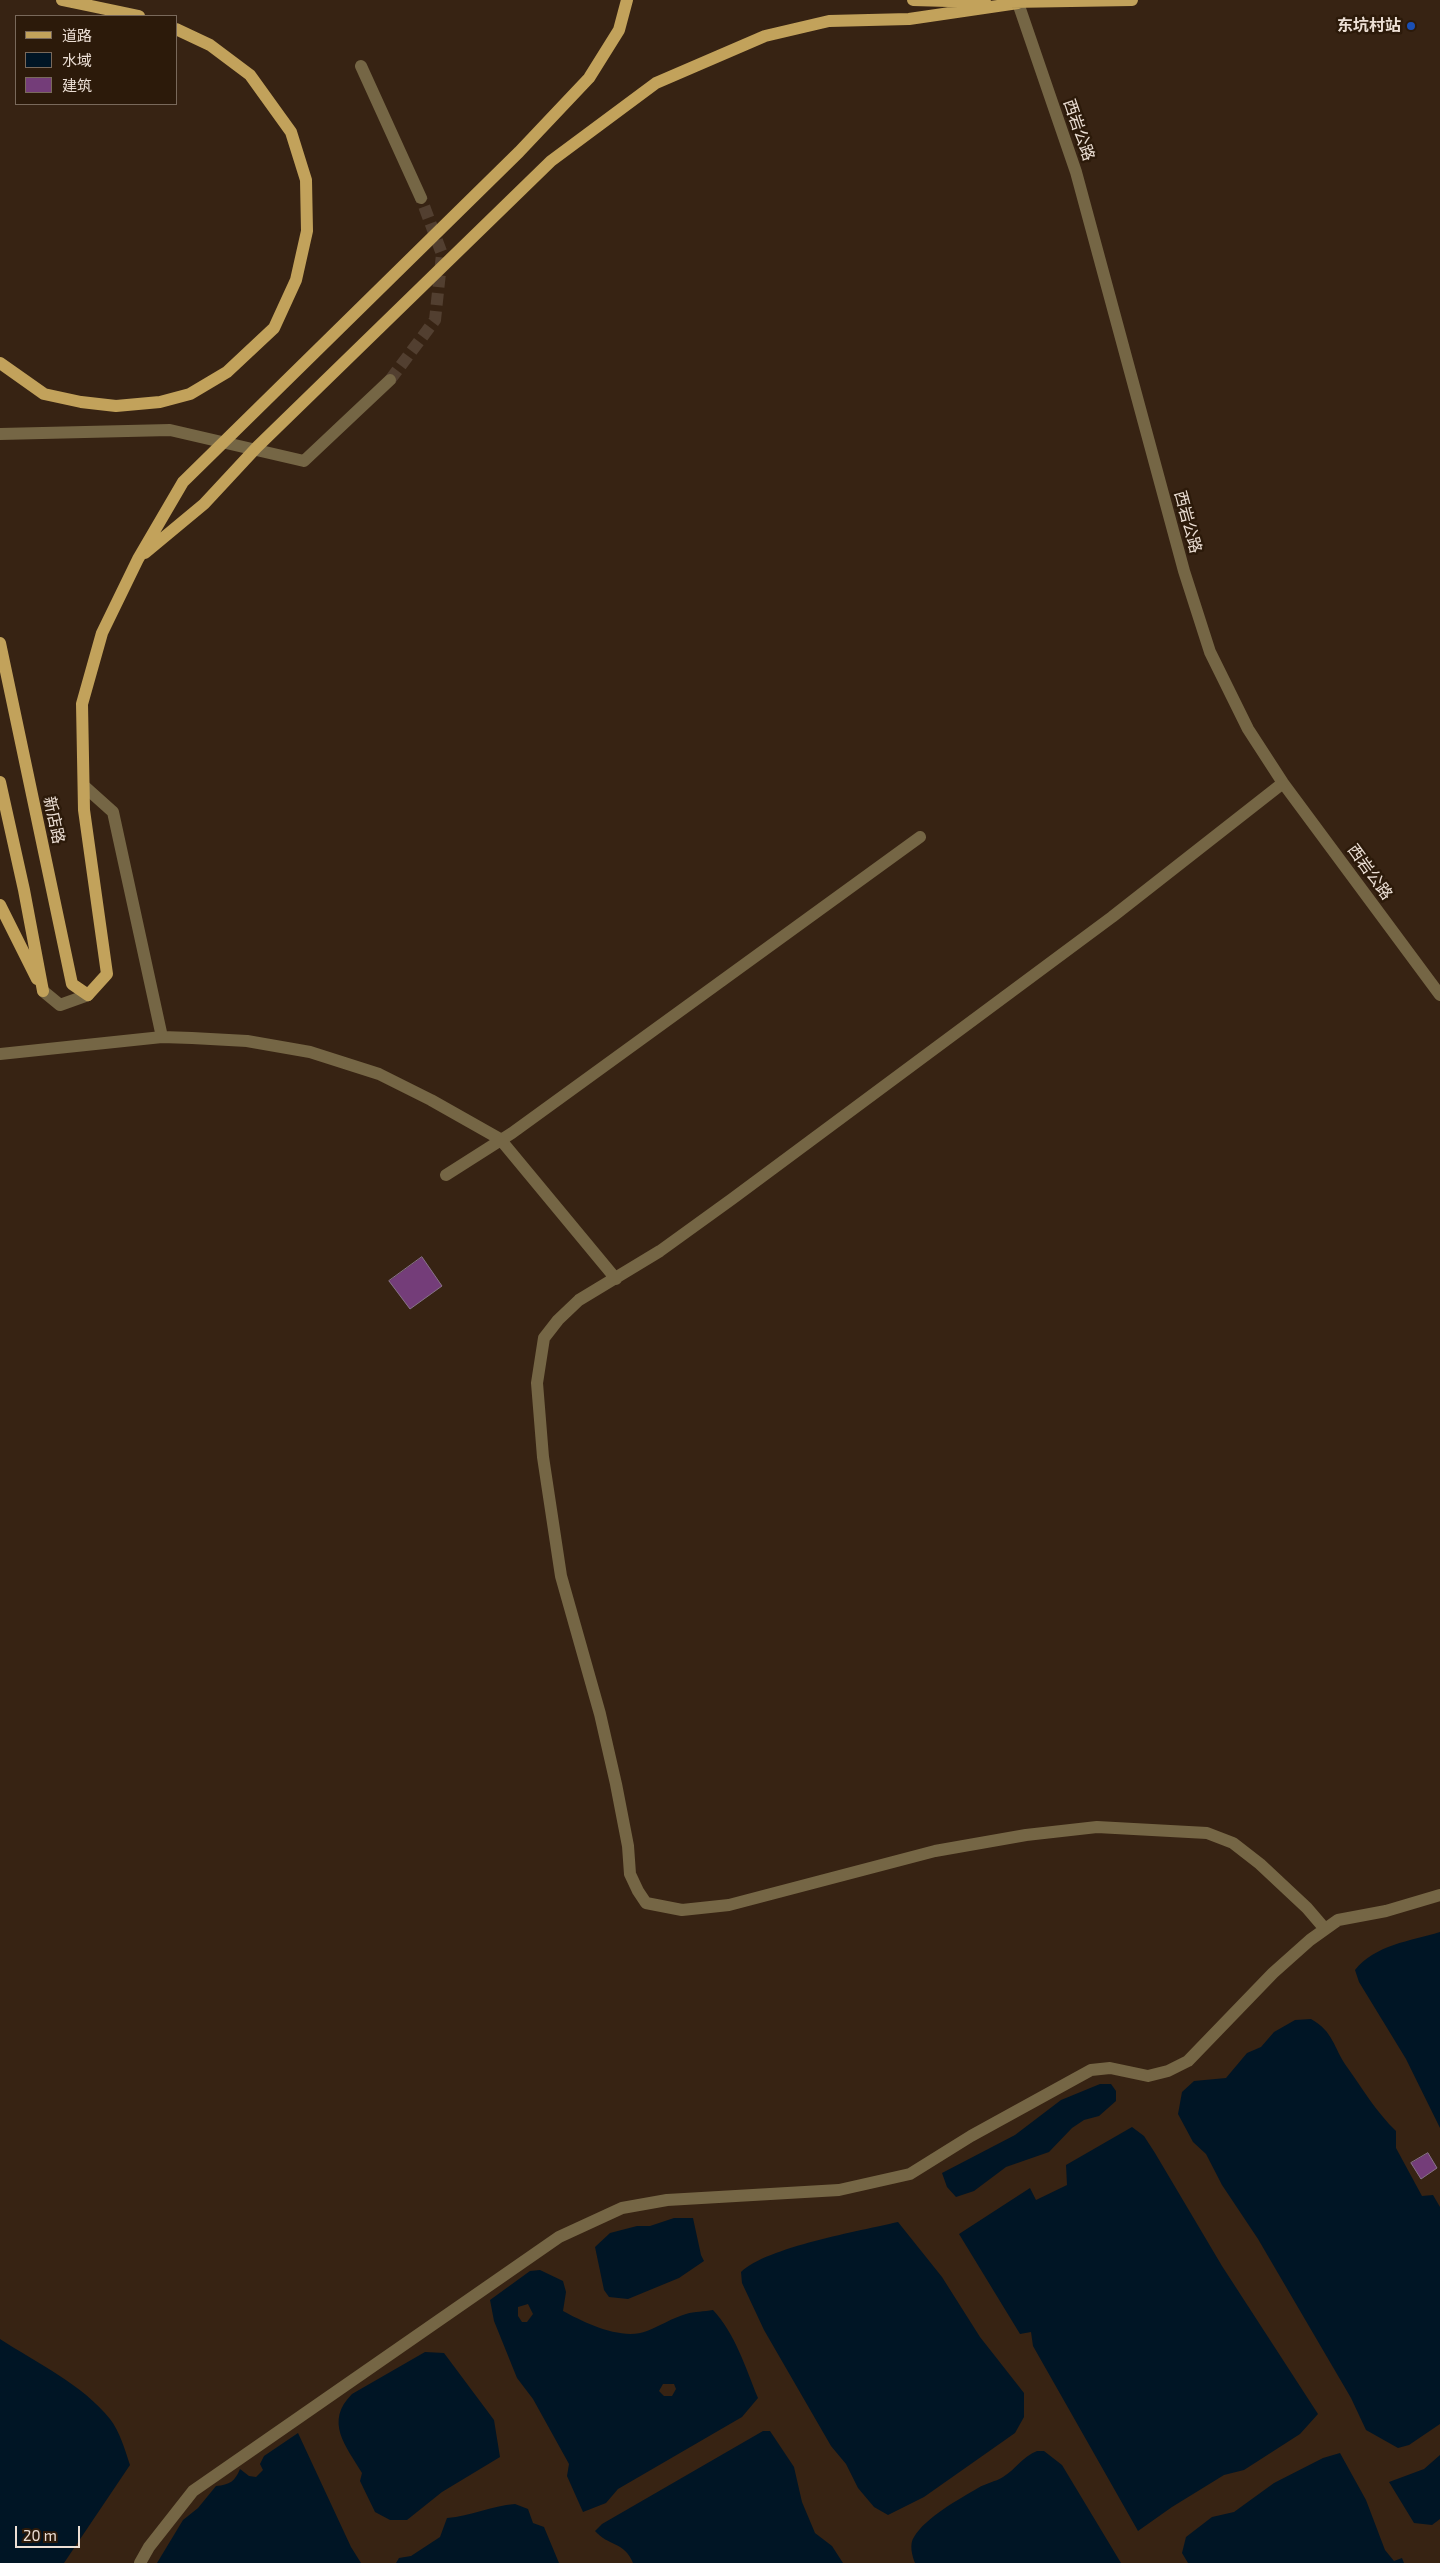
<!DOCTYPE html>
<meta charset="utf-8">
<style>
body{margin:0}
#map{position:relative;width:1440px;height:2563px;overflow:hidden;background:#372313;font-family:"Exo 2","Noto Sans SC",sans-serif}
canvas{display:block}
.legend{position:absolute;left:15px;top:15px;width:162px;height:90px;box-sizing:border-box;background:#2c1a0a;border:1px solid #79695b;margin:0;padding:6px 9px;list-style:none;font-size:15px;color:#ecdfd5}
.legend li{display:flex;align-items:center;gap:10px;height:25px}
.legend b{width:25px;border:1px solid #79695b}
.scale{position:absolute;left:15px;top:2526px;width:65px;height:22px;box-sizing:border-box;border:2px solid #ecdfd5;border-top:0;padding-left:6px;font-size:15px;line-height:18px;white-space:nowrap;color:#ecdfd5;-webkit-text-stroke:4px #2c1a0a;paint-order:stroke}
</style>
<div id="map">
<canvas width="1440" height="2563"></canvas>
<ul class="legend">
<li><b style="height:6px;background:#c2a25b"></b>道路</li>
<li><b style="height:14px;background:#001525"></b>水域</li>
<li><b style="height:14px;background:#743d79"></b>建筑</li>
</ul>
<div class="scale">20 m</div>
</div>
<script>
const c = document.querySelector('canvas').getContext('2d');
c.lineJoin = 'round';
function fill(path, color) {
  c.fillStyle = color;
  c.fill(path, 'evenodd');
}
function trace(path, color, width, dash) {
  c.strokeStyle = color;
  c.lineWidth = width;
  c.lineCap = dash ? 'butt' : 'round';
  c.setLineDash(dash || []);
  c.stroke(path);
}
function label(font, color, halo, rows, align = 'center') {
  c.font = font + ' "Exo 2","Noto Sans SC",sans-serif';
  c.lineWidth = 5;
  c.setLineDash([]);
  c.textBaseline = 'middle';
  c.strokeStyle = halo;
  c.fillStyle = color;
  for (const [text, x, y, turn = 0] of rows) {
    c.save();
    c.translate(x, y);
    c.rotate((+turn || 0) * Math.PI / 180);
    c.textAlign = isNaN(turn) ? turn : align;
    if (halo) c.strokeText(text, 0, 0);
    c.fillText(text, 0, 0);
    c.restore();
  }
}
const water = new Path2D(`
 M1440,1932V2128L1406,2059L1359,1982L1355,1970C1375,1945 1410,1941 1440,1932Z
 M1311,2019C1334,2032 1333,2047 1347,2067C1362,2088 1377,2113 1396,2131V2148L1422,2196L1433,2195L1440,2207V2424L1409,2445L1398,2448L1366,2430L1351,2398L1258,2239L1222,2185L1206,2154L1193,2142L1178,2114L1182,2092L1194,2081L1226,2078L1247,2053L1261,2047L1274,2032L1295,2020Z
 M1100,2084H1111L1116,2091V2101L1099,2116L1084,2120L1072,2128L1049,2152L1006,2167L974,2191L956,2197L947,2187L942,2173L1015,2135L1061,2100Z
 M1132,2127L1144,2136L1155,2153L1222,2266L1318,2414L1300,2434L1244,2470L1224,2475L1172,2507L1138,2531L1033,2346L1031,2332L1020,2334L959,2234L1030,2188L1036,2200L1067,2185L1066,2165Z
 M674,2218H693L701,2255L704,2261L679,2278L628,2299L609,2297L604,2290L595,2247L610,2233L637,2226H650Z
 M898,2222L942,2277L980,2337L1024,2393V2417L1015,2433L924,2497L888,2515L874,2507L858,2488L846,2464L831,2446L764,2330L742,2283L741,2272C767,2247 860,2231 898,2222Z
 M540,2270L563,2281L566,2292L563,2311C585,2323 622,2341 647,2331C660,2326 672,2318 686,2314C695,2311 704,2312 713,2310C735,2333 746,2369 758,2398L742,2417L618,2489L606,2503L583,2512L567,2476L569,2464L533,2399L517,2378L494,2321L490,2300L530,2271ZM528,2304L533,2314L527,2322H522L518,2316V2307ZM663,2384H674L676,2389L672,2396H664L659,2391Z
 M0,2339C37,2363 82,2384 110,2419C120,2432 125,2450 130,2465L64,2563H0Z
 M425,2352L444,2353L494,2420L500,2457L442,2492L407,2520H390L375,2512L360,2481L362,2473C346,2446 324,2422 352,2394Z
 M763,2431H770L794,2467L802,2502L815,2533L832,2546L843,2563H633C625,2542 608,2546 595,2531L602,2524Z
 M298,2433L351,2547L361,2563H157L183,2520L198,2508L216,2486C230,2485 235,2481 240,2469L249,2476L256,2477L263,2470L260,2464L264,2456Z
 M1037,2451H1044L1062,2465L1121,2563H915C912,2556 909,2544 914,2537C925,2518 959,2499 978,2488C986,2483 995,2482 1003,2477C1016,2469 1022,2457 1037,2451Z
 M1340,2453L1366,2500L1385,2550L1394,2561L1402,2558L1404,2563H1188L1182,2553L1186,2537L1212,2517L1234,2512L1274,2483L1323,2458Z
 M1440,2455V2519L1432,2525L1414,2523L1389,2482L1424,2469Z
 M515,2504L528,2509L533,2523L544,2527L559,2563H396L399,2558L411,2556L440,2537L447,2518C471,2516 491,2506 515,2504Z`);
const building = new Path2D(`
 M422,1257L442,1286L410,1309L389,1281Z
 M1428,2153L1437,2168L1421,2179L1411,2163Z`);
const minorTunnel = new Path2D(`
 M390,380L435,320L442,254L421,198`);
const minor = new Path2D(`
 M1018,3L1076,172L1184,571L1210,652L1248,729L1283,783L1440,995
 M361,66L421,198
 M0,434L170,430L304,461L390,380
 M1283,783L1112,917L732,1199L660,1251L579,1300L558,1320L544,1338L537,1383L543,1457L561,1576L600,1714L616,1784L628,1846L630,1874L638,1891L646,1903L682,1910L729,1905L935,1851L1026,1835L1097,1827L1207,1833L1233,1843L1260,1864L1307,1908L1325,1929
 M84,786L113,812L162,1037
 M43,991L60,1005L88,995
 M0,1054L162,1037L192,1038L247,1041L310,1052L379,1074L431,1100L500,1139L616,1279
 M446,1175L512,1133L920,837
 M140,2563L149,2547L193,2491L559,2237L622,2208L667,2200L839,2190L910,2174L971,2136L1091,2070L1110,2068L1148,2076L1168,2071L1188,2061L1273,1973L1310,1940L1338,1920L1386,1911L1440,1895`);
const major = new Path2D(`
 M62,0L139,16
 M913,0L985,2
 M1010,2L1132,0
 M0,363L44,394L81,402L116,406L160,402L190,394L227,372L274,328L296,280L307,231L306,180L291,132L250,75L210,45L176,29
 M145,553L204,504L257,447L551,161L656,83L765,36L829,21L909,19L1018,3
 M0,643L72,984L88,995L107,974L84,810L82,704L102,633L138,559L183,482L519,152L589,78L619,30L627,0
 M0,782L24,890L43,991
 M0,905L37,979`);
const markers = [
 [1411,26,5,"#1a4fb4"]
];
const poiNames = [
 ["东坑村站",1401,26]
];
const streetNames = [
 ["西岩公路",1079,130,71],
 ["西岩公路",1188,522,75],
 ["新店路",54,820,78],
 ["西岩公路",1370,872,54]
];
fill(water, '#001525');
fill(building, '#743d79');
trace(building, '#887489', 1);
trace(minorTunnel, '#523f30', 12, [12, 6]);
trace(minor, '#756645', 12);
trace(major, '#c2a25b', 12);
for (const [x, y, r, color] of markers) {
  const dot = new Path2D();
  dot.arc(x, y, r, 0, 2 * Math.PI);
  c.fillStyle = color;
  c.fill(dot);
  trace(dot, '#2c1a0a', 2);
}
label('bold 16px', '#ecdfd5', '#2c1a0a', poiNames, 'right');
label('16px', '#ecdfd5', '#2c1a0a', streetNames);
</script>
